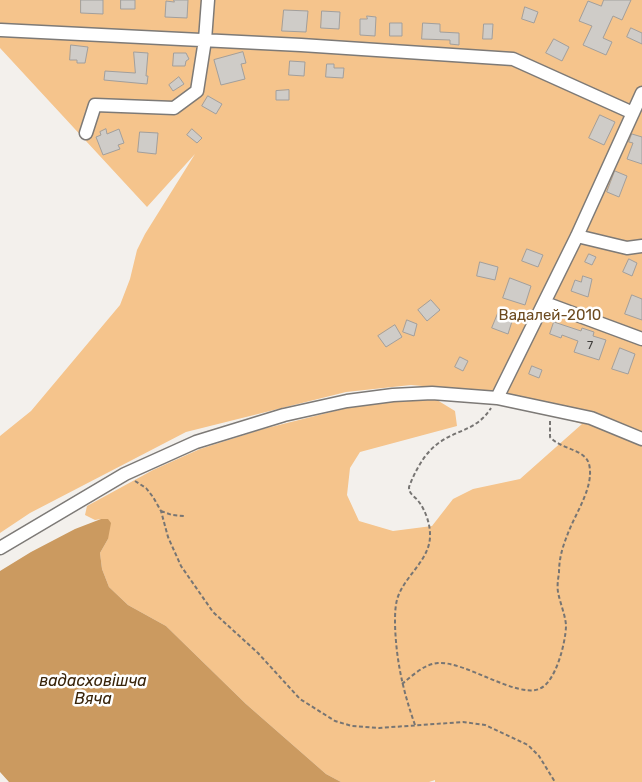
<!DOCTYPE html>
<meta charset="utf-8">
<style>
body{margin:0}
canvas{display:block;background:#f3f0ec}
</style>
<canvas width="642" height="782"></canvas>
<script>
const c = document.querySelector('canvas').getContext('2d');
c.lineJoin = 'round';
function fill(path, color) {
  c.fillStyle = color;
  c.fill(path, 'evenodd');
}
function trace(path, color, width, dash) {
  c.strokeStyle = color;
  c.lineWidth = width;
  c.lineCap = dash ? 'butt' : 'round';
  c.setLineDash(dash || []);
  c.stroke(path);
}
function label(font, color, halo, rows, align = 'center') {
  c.font = font + ' Rubik,sans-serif';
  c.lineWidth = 5;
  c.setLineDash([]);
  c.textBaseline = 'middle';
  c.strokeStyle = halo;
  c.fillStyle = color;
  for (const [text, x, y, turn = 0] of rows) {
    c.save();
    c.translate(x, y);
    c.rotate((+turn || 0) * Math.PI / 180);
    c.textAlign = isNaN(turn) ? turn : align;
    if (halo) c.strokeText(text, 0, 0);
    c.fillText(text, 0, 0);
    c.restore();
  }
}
const green = new Path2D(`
 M0,0H642V782H435V780L429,782H341L326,774L246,704L166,626L128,605L109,587L102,569L100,553L108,539L101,519L95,520L85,515L87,506L153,470L200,449L263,429L347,408L401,400H437L455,411L457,426L360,452L350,468L347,495L359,521L393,531L432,526L453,499L473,489L520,479L582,424L478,392L456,389L411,385L346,392L186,432L30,513L0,533V436L31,411L120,305L130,279L137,250L145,234L195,154L147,207L0,48Z`);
const water = new Path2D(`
 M101,519H108L111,523L108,539L100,553L102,569L109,587L128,605L166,626L246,704L326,774L341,782H9L0,772V571L31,552L75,529Z`);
const building = new Path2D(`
 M81,0H103V14L81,13Z
 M121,0H135V9H121Z
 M174,0H188L187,18L165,17L166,1L174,2Z
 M604,0H631L622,20L613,16L603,38L612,42L606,55L583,45L592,26L579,21L588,1L601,6Z
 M525,7L538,12L534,23L522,19Z
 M284,10L308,11L306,32L282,31Z
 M322,11L340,12L339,29L321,28Z
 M367,16L376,17L375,36L360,35V19H367Z
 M390,23H402V36H390Z
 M423,23L440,24V32L459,33V45L450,44V40L422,39Z
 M484,24H493L492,39H483Z
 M631,28L642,33V44L627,37Z
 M554,39L569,47L562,61L546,53Z
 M71,45L88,47L85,63H77V60H70Z
 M134,52L148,53L146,76H148L147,84L104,80L105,71L135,73Z
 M243,52L246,63L241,64L245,79L221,85L214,60Z
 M174,53H186L189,59L186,61L185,66H173Z
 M290,61L305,62L304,76L289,75Z
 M327,64H334V68H344L343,78L326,77Z
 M179,77L184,84L173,91L169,85Z
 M289,90V100H276V91Z
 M208,96L222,104L216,114L202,106Z
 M600,115L615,122L604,145L589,138Z
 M106,129L107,134L119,129L124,143L118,145L120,149L103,155L96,137L101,135L100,132Z
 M192,129L202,138L197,143L187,135Z
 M140,132L158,133L156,154L138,152Z
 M632,134L642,137V164L627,159L633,143L629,142Z
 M615,171L627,176L619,197L607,192Z
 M527,249L543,255L538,267L522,261Z
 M589,254L596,257L592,265L585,262Z
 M629,259L637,263L632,276L623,272Z
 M480,262L498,267L495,280L477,276Z
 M583,276L592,279L588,297L571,291L575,280L581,282Z
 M510,278L531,286L525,305L503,298Z
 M632,295L642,299V320L625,314Z
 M431,300L440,310L427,321L418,310Z
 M499,311L514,315L508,334L492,328Z
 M407,320L417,324L414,336L403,332Z
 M554,322L581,331L582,328L594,332L593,336L606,340L599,360L574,352L578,341L562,335L561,338L550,334Z
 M395,325L402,337L386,347L378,336Z
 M620,348L635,354L628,374L612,369Z
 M460,357L468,361L463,371L455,367Z
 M532,366L542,370L539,378L529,374Z`);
const path = new Path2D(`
 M135,481L146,488L153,497L161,511L168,537L181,566L213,612L258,653L300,699L335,721L352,726L379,728L463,722L485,725L528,745L539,756L555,782
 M161,511L172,515L184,516
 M402,684C412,676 424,664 438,663C465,661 516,698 539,689C556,683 566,641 566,625C565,614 560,603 558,592C557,586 558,579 559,573C559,560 562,548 567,536C574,515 595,487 589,464C585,449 562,450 550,437V419
 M415,725C403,691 396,660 395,624C395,614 395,603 399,594C408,573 431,558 430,534C430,523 425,510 419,502C415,496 409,495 409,487C415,471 425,452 440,442C459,429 477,430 491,408`);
const minor = new Path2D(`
 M1,30L301,45L513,59L633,113
 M86,133L95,105L174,108L197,91L205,40L208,0
 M577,236L627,248L642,246
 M545,303L642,339
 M497,398L577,236L642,93
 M0,548L125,474L196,442L284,415L347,401L393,395L432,393L497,398L591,418L642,439`);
const numberNames = [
 ["7",590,346]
];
const parkNames = [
 ["Вадалей-2010",550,316]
];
const waterNames = [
 ["вадасховішча",93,681],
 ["Вяча",93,699]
];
fill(green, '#f5c48c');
fill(water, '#cb9a60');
fill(building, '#cfccc8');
trace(building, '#a29f9c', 1);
trace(minor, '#7d7a77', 15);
trace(path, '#777573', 2, [4, 2.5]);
trace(minor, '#fff', 12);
label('12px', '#403e3c', null, numberNames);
label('15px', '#6c4a1f', '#fff', parkNames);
label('italic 16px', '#39240a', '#fff', waterNames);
</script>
